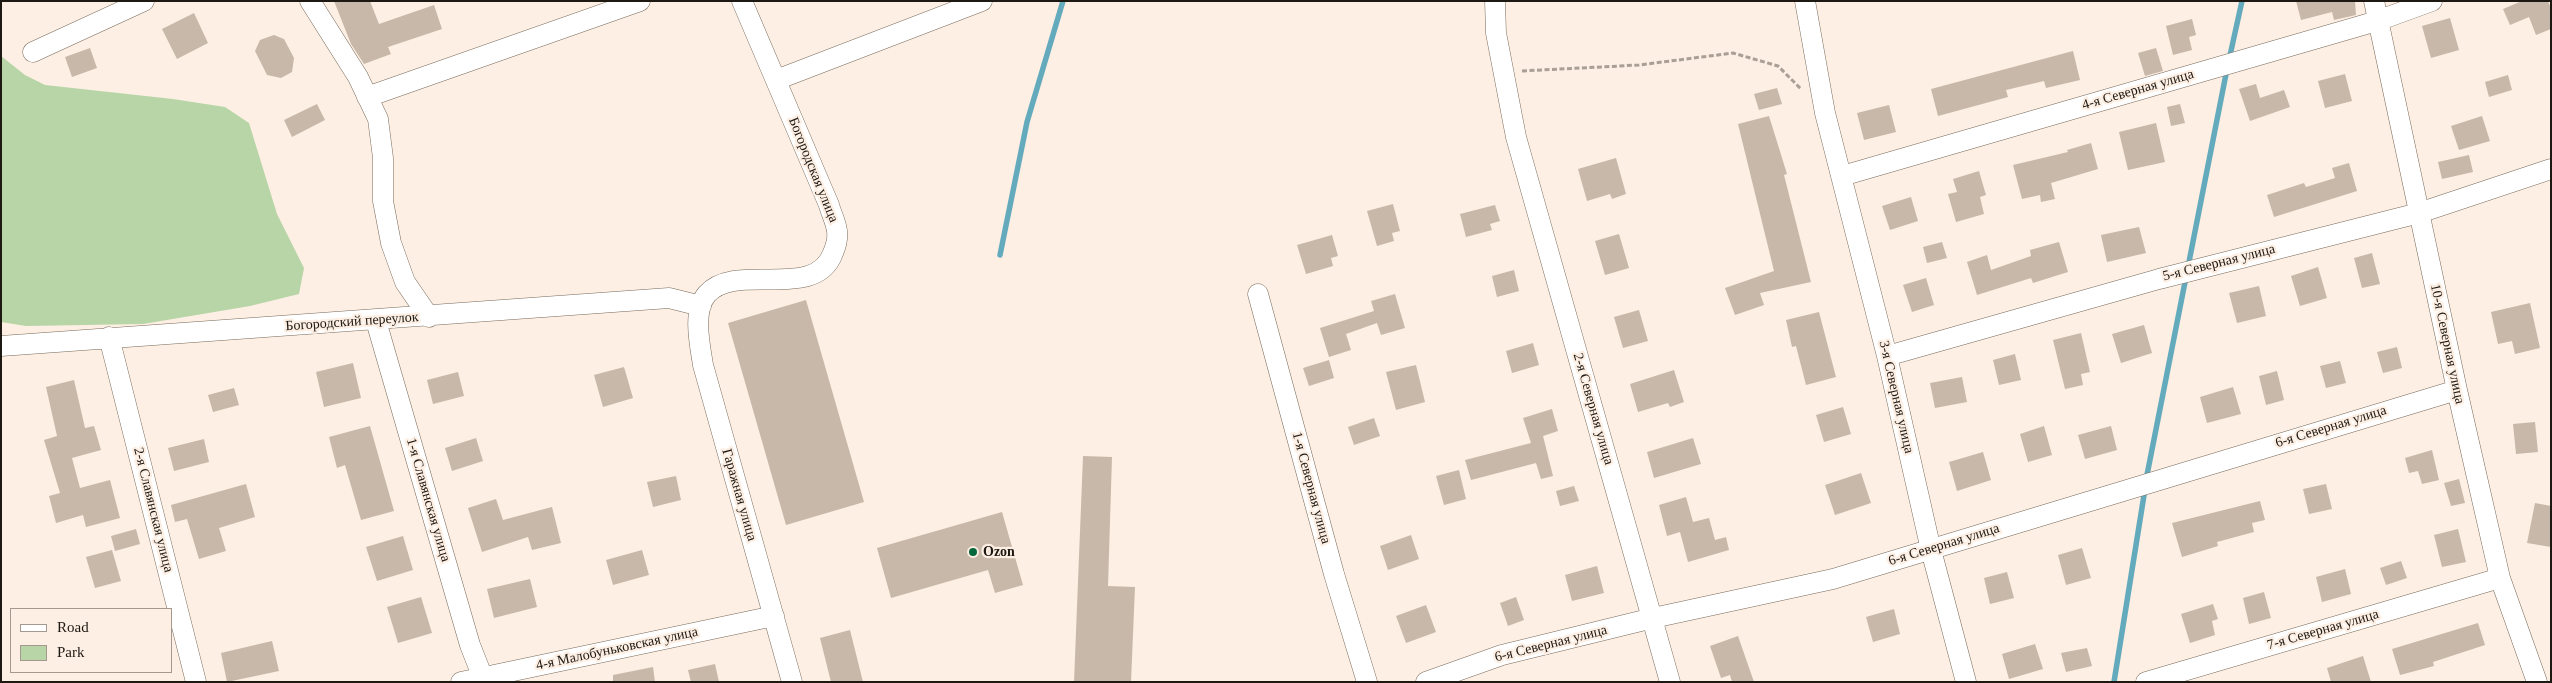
<!DOCTYPE html>
<meta charset="utf-8">
<style>
body{margin:0}
#map{position:relative;width:2552px;height:683px;overflow:hidden;background:#fdefe3;font-family:Georgia,serif}
canvas{display:block}
.frame{position:absolute;inset:0;border:2px solid #1d1812;pointer-events:none}
.legend{position:absolute;left:10px;top:608px;width:162px;height:65px;box-sizing:border-box;background:#fdefe3;border:1px solid #a3998f;margin:0;padding:6px 9px;list-style:none;font-size:15px;color:#1d1812}
.legend li{display:flex;align-items:center;gap:10px;height:25px}
.legend b{width:25px;border:1px solid #a3998f}
</style>
<div id="map">
<canvas width="2552" height="683"></canvas>
<div class="frame"></div>
<ul class="legend">
<li><b style="height:6px;background:#fff"></b>Road</li>
<li><b style="height:14px;background:#b7d5a7"></b>Park</li>
</ul>
</div>
<script>
const c = document.querySelector('canvas').getContext('2d');
c.lineJoin = 'round';
function fill(path, color) {
  c.fillStyle = color;
  c.fill(path, 'evenodd');
}
function trace(path, color, width, dash) {
  c.strokeStyle = color;
  c.lineWidth = width;
  c.lineCap = dash ? 'butt' : 'round';
  c.setLineDash(dash || []);
  c.stroke(path);
}
function label(font, color, halo, rows, align = 'center') {
  c.font = font + ' Georgia,serif';
  c.lineWidth = 4.5;
  c.setLineDash([]);
  c.textBaseline = 'middle';
  c.strokeStyle = halo;
  c.fillStyle = color;
  for (const [text, x, y, turn = 0] of rows) {
    c.save();
    c.translate(x, y);
    c.rotate((+turn || 0) * Math.PI / 180);
    c.textAlign = isNaN(turn) ? turn : align;
    if (halo) c.strokeText(text, 0, 0);
    c.fillText(text, 0, 0);
    c.restore();
  }
}
const green = new Path2D(`
 M1,56L25,75L45,85L173,99L225,107L249,123L277,214L304,268L299,294L250,306L143,324L26,326L1,322Z`);
const stream = new Path2D(`
 M2229,60L2242,1
 M1000,255L1027,122L1063,1
 M2146,480L2227,69
 M2114,682L2145,489`);
const building = new Path2D(`
 M334,1H370L379,24L434,5L442,29L388,47L391,54L364,64L351,44Z
 M2296,1H2355L2356,15L2334,20L2332,12L2301,20Z
 M2522,1H2548L2551,8V29L2536,35L2529,17L2510,25L2503,9Z
 M194,13L208,43L177,59L162,29Z
 M2450,18L2459,50L2431,58L2422,26Z
 M2192,19L2196,35L2189,37L2192,50L2173,55L2166,26Z
 M274,35L284,39L294,58L292,72L281,78L267,75L255,51L260,40Z
 M90,48L97,68L72,77L65,57Z
 M2156,48L2163,71L2145,76L2138,53Z
 M2073,51L2080,80L2046,88L2044,81L2006,90L2008,97L1938,116L1931,89Z
 M2345,74L2352,101L2325,108L2318,81Z
 M2508,75L2512,90L2489,97L2485,82Z
 M2256,84L2260,98L2284,90L2290,107L2250,121L2239,89Z
 M1777,88L1782,104L1759,110L1754,94Z
 M317,104L325,120L292,137L284,120Z
 M2180,104L2185,123L2171,126L2167,107Z
 M1889,105L1896,132L1864,140L1857,113Z
 M1769,116L1787,174L1784,175L1811,282L1760,293L1764,305L1735,315L1725,288L1774,271L1738,124Z
 M2482,116L2490,141L2459,150L2451,126Z
 M2156,123L2165,162L2128,170L2119,132Z
 M2091,143L2098,169L2051,183L2055,199L2041,202L2040,195L2022,199L2013,165L2068,152L2067,150Z
 M2469,155L2473,172L2442,179L2438,162Z
 M1616,158L1626,194L1612,199L1610,194L1587,201L1578,169Z
 M2349,163L2357,191L2274,217L2267,195L2304,183L2306,187L2335,178L2332,168Z
 M1979,171L1986,195L1980,197L1984,214L1956,222L1948,194L1957,192L1953,179Z
 M1911,197L1918,221L1890,230L1882,206Z
 M1393,204L1400,231L1392,233L1394,241L1377,246L1367,211Z
 M1495,205L1500,221L1490,224L1492,230L1466,237L1460,214Z
 M2139,227L2146,253L2107,262L2101,235Z
 M1619,234L1629,268L1605,275L1595,241Z
 M1332,235L1338,256L1331,258L1333,266L1306,274L1297,245Z
 M1942,242L1947,258L1927,263L1923,247Z
 M2059,242L2068,272L2033,283L2031,278L1977,295L1967,262L1987,255L1991,270L2031,256L2030,250Z
 M2372,253L2380,284L2362,288L2354,258Z
 M2318,267L2327,298L2300,306L2291,276Z
 M1514,270L1519,291L1497,297L1492,276Z
 M1926,278L1934,305L1912,312L1903,285Z
 M2259,286L2266,316L2237,323L2229,293Z
 M1395,294L1405,328L1381,335L1377,323L1346,334L1351,350L1329,357L1320,328L1374,311L1371,301Z
 M806,300L864,502L786,525L728,323Z
 M2530,303L2540,348L2515,354L2512,341L2498,344L2491,312Z
 M1639,310L1648,341L1623,348L1614,317Z
 M1819,312L1836,377L1806,385L1796,346L1792,347L1786,320Z
 M2144,325L2152,353L2121,363L2112,334Z
 M2081,333L2090,372L2081,374L2083,385L2065,389L2053,340Z
 M1533,343L1539,365L1512,373L1506,351Z
 M2397,347L2402,368L2383,373L2377,352Z
 M2015,354L2021,380L1999,385L1993,360Z
 M1329,360L1334,378L1309,386L1303,368Z
 M2340,361L2346,383L2326,388L2320,366Z
 M353,363L361,398L324,407L316,372Z
 M1416,365L1425,402L1396,410L1386,372Z
 M624,367L633,398L603,407L594,375Z
 M1674,370L1684,402L1670,407L1668,403L1638,412L1630,384Z
 M2277,371L2284,400L2266,405L2259,376Z
 M458,372L464,396L433,404L427,380Z
 M1962,377L1967,402L1935,408L1930,383Z
 M74,380L85,428L94,426L101,450L72,458L80,488L110,480L120,518L86,527L83,515L56,523L49,496L60,493L44,440L57,436L46,387Z
 M2233,387L2241,414L2207,423L2200,397Z
 M234,388L239,405L213,412L208,395Z
 M1843,407L1851,434L1824,442L1816,415Z
 M1552,409L1558,431L1543,436L1553,476L1541,479L1536,463L1471,480L1465,460L1531,443L1523,418Z
 M1374,418L1380,436L1354,445L1348,427Z
 M2535,422L2538,452L2516,454L2513,424Z
 M370,426L394,511L361,520L345,465L337,468L329,437Z
 M2044,426L2052,455L2028,462L2020,434Z
 M2111,426L2117,450L2085,459L2078,435Z
 M476,438L483,461L452,471L445,448Z
 M1693,438L1701,464L1654,478L1647,452Z
 M204,439L209,462L174,471L168,448Z
 M2432,450L2439,480L2422,484L2418,471L2409,473L2405,458Z
 M1983,452L1991,480L1957,491L1949,462Z
 M1083,456L1112,457L1108,586L1135,587L1131,682H1074Z
 M1459,470L1466,499L1444,505L1436,476Z
 M1861,473L1871,503L1835,515L1825,485Z
 M676,476L681,500L653,507L647,482Z
 M2459,479L2465,503L2451,506L2444,483Z
 M246,484L255,517L219,528L226,551L199,559L187,519L175,522L171,505Z
 M2326,484L2332,509L2309,514L2303,489Z
 M1574,486L1579,501L1560,506L1556,491Z
 M1686,497L1693,522L1709,518L1715,540L1726,537L1729,550L1688,562L1680,532L1667,536L1659,505Z
 M496,499L503,520L552,507L561,543L532,550L528,537L482,552L468,508Z
 M2260,501L2265,520L2252,523L2254,532L2217,542L2218,546L2182,557L2172,523Z
 M2535,503L2551,506V547L2527,543Z
 M1002,512L1023,585L995,593L988,570L891,598L877,548Z
 M136,529L140,544L115,551L111,536Z
 M2458,529L2466,562L2442,567L2434,535Z
 M1411,535L1419,559L1388,570L1380,546Z
 M403,536L413,570L377,581L366,547Z
 M2082,548L2091,578L2066,585L2058,555Z
 M112,550L121,581L95,588L86,557Z
 M642,550L649,575L613,585L606,560Z
 M2401,561L2407,578L2386,585L2380,568Z
 M1597,566L1604,593L1572,601L1565,575Z
 M2345,569L2351,594L2322,602L2316,577Z
 M2007,572L2014,598L1990,604L1984,578Z
 M530,579L537,607L494,618L487,589Z
 M2264,592L2271,618L2249,624L2243,598Z
 M421,597L432,633L398,643L387,607Z
 M1516,597L1524,620L1508,626L1500,603Z
 M2213,604L2218,619L2212,621L2215,635L2190,643L2181,614Z
 M1426,605L1436,632L1406,643L1396,616Z
 M1894,609L1900,634L1873,642L1866,617Z
 M2478,623L2485,645L2433,662L2434,666L2400,675L2392,649Z
 M850,630L863,682H831L820,638Z
 M1738,636L1754,682H1732L1730,675L1721,678L1710,646Z
 M272,641L279,671L227,682L221,653Z
 M2035,644L2043,669L2009,679L2002,654Z
 M2087,648L2092,666L2066,672L2061,653Z
 M2363,656L2371,682H2331L2327,668Z
 M715,664L719,682H691L688,670Z
 M653,667L655,682H613V675Z`);
const path = new Path2D(`
 M1522,71L1639,65L1733,53L1778,66L1801,89`);
const minor = new Path2D(`
 M310,1L358,77L378,119L383,158V201L391,243L405,282L429,317
 M742,1L829,205C831,213 836,222 837,231C838,238 836,246 833,253C815,302 736,261 707,294C692,311 700,345 703,365L792,682
 M1495,1L1496,33L1516,137L1670,682
 M1805,1L1825,113L1887,356L1931,550L1966,682
 M2374,1L2457,390L2500,578L2537,682
 M33,52L144,1
 M776,80L982,1
 M367,97L640,1
 M1842,176L2377,21L2432,1
 M1258,294L1334,574L1367,682
 M376,321L470,645L483,678
 M109,337L196,682
 M1,346L669,298L701,306
 M1887,356L2159,279L2419,213L2551,169
 M461,682L774,616
 M1426,682L1502,655L1653,618L1833,579L2457,390
 M2146,682L2500,578`);
const markers = [
 [973,552,5,"#04683d"]
];
const streetNames = [
 ["4-я Северная улица",2138,90,-16],
 ["Богородская улица",813,170,68],
 ["5-я Северная улица",2219,263,-14],
 ["Богородский переулок",352,322,-4],
 ["10-я Северная улица",2447,344,78],
 ["3-я Северная улица",1896,397,77],
 ["2-я Северная улица",1593,409,74],
 ["6-я Северная улица",2331,427,-17],
 ["1-я Северная улица",1311,488,75],
 ["Гаражная улица",739,495,74],
 ["1-я Славянская улица",428,500,74],
 ["2-я Славянская улица",153,510,76],
 ["6-я Северная улица",1944,545,-17],
 ["7-я Северная улица",2323,630,-16],
 ["6-я Северная улица",1551,644,-14],
 ["4-я Малобуньковская улица",617,649,-12]
];
const poiNames = [
 ["Ozon",983,552]
];
fill(green, '#b7d5a7');
trace(stream, '#63aabd', 5.5);
fill(building, '#c8b8a9');
trace(minor, '#786a5c', 21);
trace(path, '#aa9f95', 3, [5, 2.5]);
trace(minor, '#fff', 20);
for (const [x, y, r, color] of markers) {
  const dot = new Path2D();
  dot.arc(x, y, r, 0, 2 * Math.PI);
  c.fillStyle = color;
  c.fill(dot);
  trace(dot, '#fdefe3', 2);
}
label('14px', '#1d1812', '#fdefe3', streetNames);
label('bold 14px', '#1d1812', '#fdefe3', poiNames, 'left');
</script>
